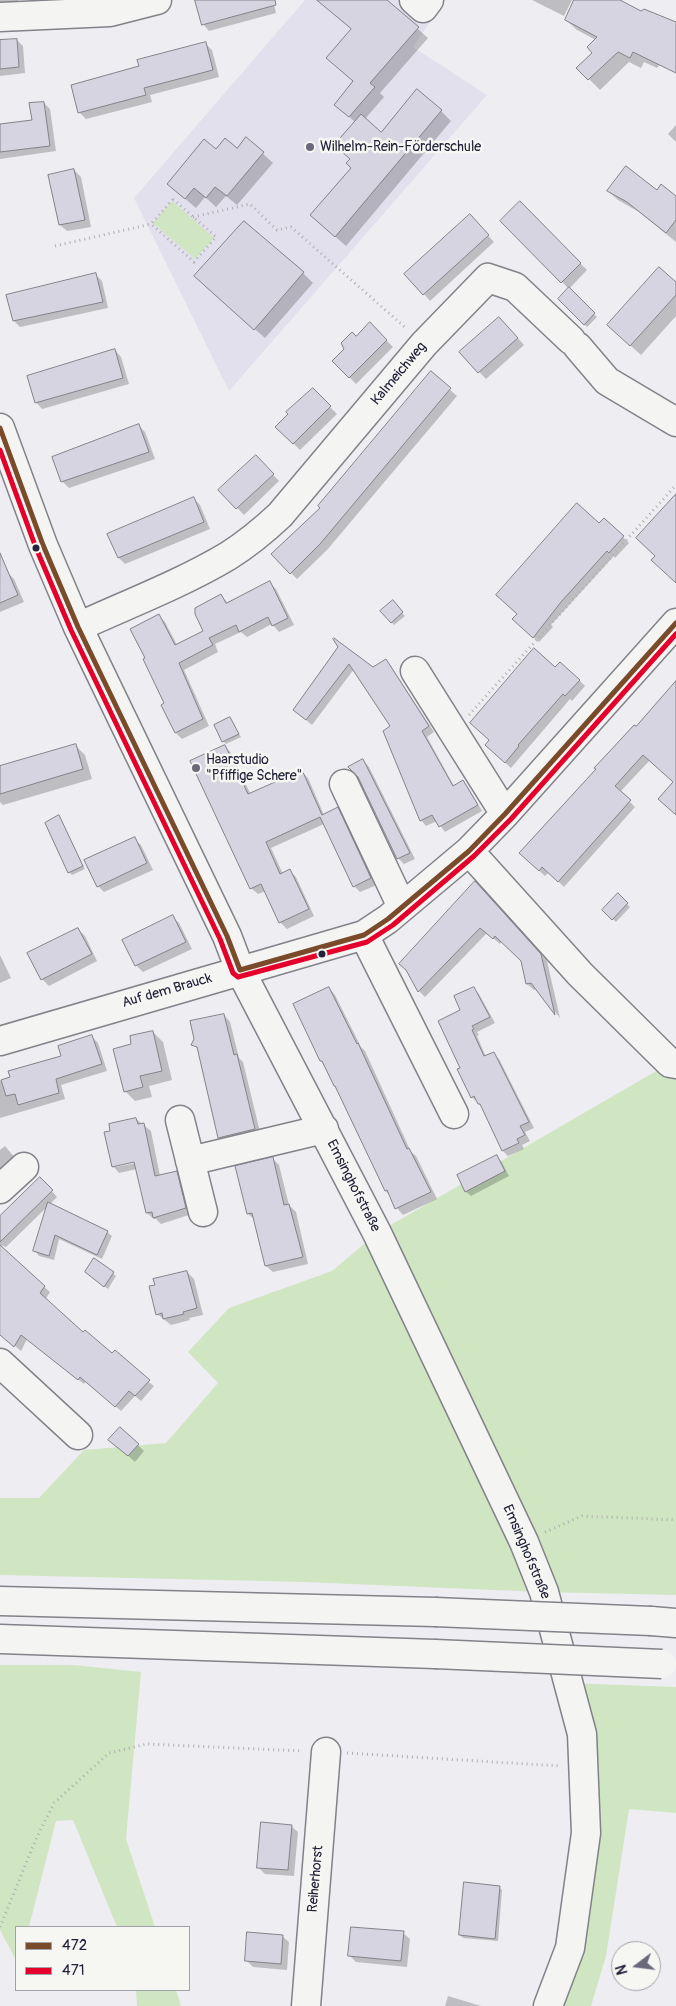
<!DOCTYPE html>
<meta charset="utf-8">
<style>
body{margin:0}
#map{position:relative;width:676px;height:2006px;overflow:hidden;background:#eeedf2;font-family:Pangolin,sans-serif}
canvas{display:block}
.legend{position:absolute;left:15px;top:1926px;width:175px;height:65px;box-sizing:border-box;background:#f6f6f2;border:1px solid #a1a1a9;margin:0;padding:6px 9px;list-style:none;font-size:15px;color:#22223b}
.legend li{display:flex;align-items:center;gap:10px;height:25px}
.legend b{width:25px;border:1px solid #a1a1a9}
.north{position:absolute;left:611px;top:1941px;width:50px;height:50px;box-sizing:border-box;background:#f6f6f2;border:1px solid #a1a1a9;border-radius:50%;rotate:255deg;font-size:14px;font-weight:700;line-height:20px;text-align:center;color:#22223b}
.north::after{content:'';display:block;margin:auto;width:18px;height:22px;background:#69697b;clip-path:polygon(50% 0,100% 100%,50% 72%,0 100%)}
</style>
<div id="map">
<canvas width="676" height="2006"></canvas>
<ul class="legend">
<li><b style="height:6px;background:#7a4b2a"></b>472</li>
<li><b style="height:6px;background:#e4002b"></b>471</li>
</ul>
<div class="north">N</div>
</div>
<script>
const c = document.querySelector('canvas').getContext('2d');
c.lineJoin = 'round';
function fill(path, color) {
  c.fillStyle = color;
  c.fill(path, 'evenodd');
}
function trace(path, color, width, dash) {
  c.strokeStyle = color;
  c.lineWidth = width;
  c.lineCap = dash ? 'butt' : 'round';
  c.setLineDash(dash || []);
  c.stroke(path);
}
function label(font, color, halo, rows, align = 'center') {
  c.font = font + ' Pangolin,sans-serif';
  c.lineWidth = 5;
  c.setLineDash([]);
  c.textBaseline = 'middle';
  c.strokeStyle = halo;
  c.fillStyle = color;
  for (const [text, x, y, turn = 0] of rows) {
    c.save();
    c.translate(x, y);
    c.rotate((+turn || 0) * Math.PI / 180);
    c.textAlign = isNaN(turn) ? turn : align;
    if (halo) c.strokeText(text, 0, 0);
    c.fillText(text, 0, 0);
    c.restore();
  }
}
const built = new Path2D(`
 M305,0H445L413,47L487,95L229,391L134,198Z`);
const green = new Path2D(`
 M172,201L214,238L195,259L153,223Z
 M676,1062V1595L542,1592L304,1582L0,1575V1498H39L84,1450L166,1443L218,1383L188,1352L229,1308L332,1271L377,1233L670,1063Z
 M0,1665H73L141,1672L126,1839L155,1927H117L73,1820L56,1821L29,1927H16V1960L0,1930Z
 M567,1683L676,1687V1813L629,1809L606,1956L591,2006H537L563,1938L589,1823Z
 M136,1990H176L181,2006H137Z`);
const shadow = new Path2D(`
 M0,0H18L19,3L0,5Z
 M196,0H273L276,13L209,31L203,24Z
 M331,0H385L428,38L380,93L384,97L365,119L381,134L441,111L451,121L346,246L322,225L353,168L351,160L355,122L336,105L354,82L328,58L352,30L326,6Z
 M532,0H572L564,16Z
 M584,0H614L634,10L676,23V67L662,61L657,68L644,62L641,68L629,62L600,90L578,68L594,53L596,40L577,30L566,20Z
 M17,40L23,46L25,73L0,76V41Z
 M205,43L212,50L219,77L150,95L152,102L86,119L79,112L140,67Z
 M44,103L50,109L56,151L0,159V126L33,121Z
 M676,125V142L668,134Z
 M246,138L273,163L237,205L226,196L216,207L205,197L196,208L168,184L216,151L237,149Z
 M74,170L81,177L91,227L67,231L60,225L50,176Z
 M608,191L658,192L676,198V242L639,212L618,200Z
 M520,203L587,270L569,289L597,317L587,327L560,299L569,289L502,221Z
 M476,223L494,242L430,301L424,294Z
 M303,273L313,283L265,338L205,286Z
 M95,274L102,281L108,308L20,327L14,321Z
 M676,284V316L641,355L619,335Z
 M370,324L393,347L356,384L334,361Z
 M506,325L524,345L486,379L461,353Z
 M115,350L121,357L129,384L42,409L36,402Z
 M431,373L457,396L327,550L297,579L272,554L321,508Z
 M313,390L337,414L300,450L277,427Z
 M139,426L145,432L155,459L69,488L62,481Z
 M256,457L279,481L244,515L220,490Z
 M194,499L200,505L210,529L125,564L119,558L109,534Z
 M604,520L629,543L615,558L614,556L551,625L553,627L539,642L519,625Z
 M7,572L14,579L24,602L0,612V575Z
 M270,583L276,589L294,625L279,632L272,624L247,637L241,632L215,644L218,652L184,670L209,726L182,739L176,733L163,705L166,704L146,658L159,616L165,622L177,645L205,632L221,596L228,603Z
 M392,602L405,616L394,625L382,611Z
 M340,647L373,669L386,661L391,666L434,732L427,737L454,786L463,781L468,787L482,811L445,832L437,821L426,826L421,820L392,727L354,669L312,725L294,710Z
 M555,668L579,680L585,686L572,701L570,699L511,768L492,751Z
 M676,682V773L650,760L620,792L635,807L564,887L549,872L545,876L526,859Z
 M230,719L241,737L226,744L223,741Z
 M76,746L85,755L92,779L3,805L0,802V767Z
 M225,746L231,753L251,795L302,772L308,778L324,815L338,809L344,815L377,885L360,892L354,886L324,824L271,848L283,874L290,871L296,877L314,916L287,929L280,922L266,891L258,894L251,888Z
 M363,760L369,767L415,859L404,864L398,858Z
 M59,817L85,869L72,875L69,872Z
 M134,839L141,845L153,870L104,892L98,886Z
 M481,888L547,961L560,1018L537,989L534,990L527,984L522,961L502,941L500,944L487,933L425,997L419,991L408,971Z
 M618,895L630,907L616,922L603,910Z
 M172,917L179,923L192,949L143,972L136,965Z
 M78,929L85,936L97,961L49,986L42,979Z
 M0,955L11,978L0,983Z
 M329,988L335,995L361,1047L365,1051L411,1152L416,1156L437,1199L403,1215L397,1208L391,1196L385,1191L338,1089L321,1061Z
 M473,988L479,994L495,1023L477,1032L479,1035L477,1036L486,1057L493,1053L499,1059L534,1128L525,1132L530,1141L522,1145L524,1149L508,1156L503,1151L483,1108L472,1097L462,1068V1011Z
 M224,1015L230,1022L239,1058L243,1062L261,1136L226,1144L219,1138L199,1050L193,1044Z
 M153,1032L163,1042L172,1080L149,1086L152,1097L135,1101L125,1091L133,1045Z
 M91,1036L98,1043L107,1071L61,1085L65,1099L0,1118V1081L63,1057Z
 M136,1119L151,1131L160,1176L176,1172L183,1179L192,1214L161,1224L156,1219H154L147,1213L137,1169L119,1173L113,1166ZM140,1159L141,1162L116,1167V1164Z
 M5,1146L16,1159L0,1173V1150Z
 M496,1156L501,1161L509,1176L471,1196L466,1192L458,1176Z
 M273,1159L279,1165L289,1205L296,1212L308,1264L273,1272L266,1266L255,1220L248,1214Z
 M40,1178L57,1197L50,1204L107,1232L112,1236L102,1259L59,1239L54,1260L39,1256L35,1251L47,1207L6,1247L0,1245V1217Z
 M0,1247L50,1292L45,1300L83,1334L154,1386L141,1401L135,1396L121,1411L86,1381L84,1384L27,1339L21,1351L0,1333Z
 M95,1260L116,1276L108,1289L89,1275Z
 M187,1272L194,1279L203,1315L189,1318L190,1320L171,1325L157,1314Z
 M138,1445L144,1451L135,1462L117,1446Z
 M291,1826L298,1832L294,1876L265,1874L258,1867Z
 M499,1887L502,1890L498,1941L463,1938L460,1935Z
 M403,1933L410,1939L407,1967L356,1962L349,1955Z
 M282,1936L289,1942L287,1970L253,1967L247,1961Z
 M448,1996L481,2006H482H445Z`);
const building = new Path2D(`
 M195,0H275L276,5L202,25Z
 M317,0H387L419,27L370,83L375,87L349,117L334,105L353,81L326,58L351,29Z
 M574,0H620L641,11L644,9L676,22V73L633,52L630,58L618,52L588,80L576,68L592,53L587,47L597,37L565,20Z
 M17,39L19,67L0,69V40Z
 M206,42L213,70L144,88L146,95L78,113L71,85L139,66L137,60Z
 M417,89L442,110L335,237L310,215L351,168L346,163L350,159L334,145L361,114L381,132Z
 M44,102L50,146L0,152V124L32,120L29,103Z
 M246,137L264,152L227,196L215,187L206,198L194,188L185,199L167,184L204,139L216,149L225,138L237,148Z
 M626,166L657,190L661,184L676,196V220L666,233L627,202L607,191Z
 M74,169L85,220L59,225L48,175Z
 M520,201L581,263L561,283L500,221Z
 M470,214L489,235L423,295L404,274Z
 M244,221L304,272L254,330L194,276Z
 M659,267L676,282V295L630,346L607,325Z
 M96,273L103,302L13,321L6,295Z
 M569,287L595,313L584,325L558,299Z
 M499,317L518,338L478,373L459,352Z
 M370,322L387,340L349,378L332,361L344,349L341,343L352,332L356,336Z
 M115,349L123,378L35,403L27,376Z
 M431,371L451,388L320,544L290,574L271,554L320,508L318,506Z
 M313,388L331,406L293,444L275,427L288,414L286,412Z
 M139,424L149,452L61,482L52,457Z
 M256,455L274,474L236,509L218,490Z
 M676,494V583L651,560L655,556L636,538Z
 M194,497L204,522L118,558L107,534Z
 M577,503L599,523L604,518L624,536L609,553L607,551L561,602L533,638L512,619L517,614L496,595Z
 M0,553L18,595L0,603Z
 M270,581L288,618L272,626L268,617L239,632L236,625L209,638L213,645L179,663L203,719L175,733L161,705L164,703L143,659L145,658L130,629L159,614L175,645L203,631L195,614V608L221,594L226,603Z
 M393,600L403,612L391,623L380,611Z
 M334,638L373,667L386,659L429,726L422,731L453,786L463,780L478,805L439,827L432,815L420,821L383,731L390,726L349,664L306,720L293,710L338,647L333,639Z
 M534,648L555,667L560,662L580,680L565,696L563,694L518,745L519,746L505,763L485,745L489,740L470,723Z
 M676,681V815L658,799L673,782L643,755L615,786L631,800L558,882L542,867L539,871L519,853L596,769L594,768L609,752L634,725L636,726Z
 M230,717L239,734L222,742L214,725Z
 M76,744L83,769L0,794V766Z
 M225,745L248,794L302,770L322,815L338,807L371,878L353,887L320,817L266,842L280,874L290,869L309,909L279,923L261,884L250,889L190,761Z
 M363,759L410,853L397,859L358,777L348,767Z
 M59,815L83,866L68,873L45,823Z
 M135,837L147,863L97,887L84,860Z
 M475,881L541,954L555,1015L531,983L526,984L521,961L495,936L493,939L480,928L418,992L406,970L399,964Z
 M618,893L628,903L612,920L602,910Z
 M173,915L186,942L135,966L122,940Z
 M78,928L92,954L41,980L27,953Z
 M329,987L357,1044L358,1043L407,1149L409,1148L431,1192L395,1209L387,1190L385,1191L335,1086H334L322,1061H320L293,1004Z
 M474,987L490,1017L472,1026L474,1029L472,1030L484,1056L494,1052L529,1122L520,1126L525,1135L517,1139L519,1143L502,1151L480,1104H478L474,1096L471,1098L457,1069L460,1068L438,1021L460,1010L454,996Z
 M224,1014L234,1055L237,1054L255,1129L218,1138L197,1047L191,1045L194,1039L190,1021Z
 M153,1031L162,1071L140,1076L143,1087L124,1092L113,1049L131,1044L130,1036Z
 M92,1035L102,1064L56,1079L59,1093L18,1105L15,1094L6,1096L1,1080L10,1077L8,1071L61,1056L58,1046Z
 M136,1118L138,1124L144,1123L155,1176L177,1171L186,1208L153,1218L152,1212L146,1213L134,1162L112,1167L104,1132L110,1131L109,1124Z
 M497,1155L505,1171L465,1192L457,1175Z
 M273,1157L284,1205L289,1204L303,1257L265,1266L252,1213L247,1214L235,1166Z
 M40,1177L53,1190L0,1242V1216Z
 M48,1202L108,1231L97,1255L55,1235L49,1256L33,1251Z
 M0,1245L45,1286L40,1293L83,1332L85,1330L112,1353L115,1350L150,1380L135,1396L129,1391L115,1407L80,1377L78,1380L21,1335L14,1347L0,1335Z
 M94,1258L114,1272L104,1287L85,1272Z
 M187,1271L197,1308L183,1312L184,1314L163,1319L162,1313L156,1315L149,1286L155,1285L153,1279Z
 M120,1427L139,1444L128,1456L108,1440Z
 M261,1822L292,1825L288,1870L257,1868Z
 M464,1882L500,1886L495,1939L459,1935Z
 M351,1927L404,1931L401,1961L348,1956Z
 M247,1932L283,1935L281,1964L245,1961Z`);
const path = new Path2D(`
 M173,199L216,237L194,262L151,224Z
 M193,217L250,204L277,230L291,227L407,329
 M55,246L151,224
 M469,715L676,485
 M545,1532L582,1516L676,1520
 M347,1753L560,1766
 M0,1927L36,1839L54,1803L109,1753L147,1744L303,1751`);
const minor = new Path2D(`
 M414,0L423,8L429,0
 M0,17L110,12L157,0
 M578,347L607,381L676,422
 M0,428L43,545L78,627L227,936L240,970L377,1233L524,1542L544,1592L582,1734L586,1833L570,1948L548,2006
 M78,627C128,604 181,584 228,556C247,544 264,530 280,515L424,344L488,278L515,287L571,340
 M415,671L505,814
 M344,784L402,907
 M469,851L580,974L670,1063L676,1064
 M364,935L454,1114
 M0,1041L364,935L388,919L469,851L505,814L676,623
 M180,1120L203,1212
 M190,1161L324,1129
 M0,1189L24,1167
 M0,1363L78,1435
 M306,2006L326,1752`);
const highway = new Path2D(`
 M0,1601L435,1612
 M651,1621L676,1623
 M0,1639L435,1654`);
const highwayBridge = new Path2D(`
 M435,1612L651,1621
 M435,1654L662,1664`);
const bus1 = new Path2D(`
 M0,428L43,545L78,627L227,936L240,970L364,935L388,919L469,851L505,814L676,623`);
const bus2 = new Path2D(`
 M0,450L36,548L71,630L220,939L233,973L238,977L367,942L393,925L474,856L511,819L676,634`);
const markers = [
 [310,147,5,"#69697b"],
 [36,548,4.5,"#22223b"],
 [196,768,5,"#69697b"],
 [322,954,4.5,"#22223b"]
];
const poiNames = [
 ["Wilhelm-Rein-Förderschule",320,147],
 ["Haarstudio",206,760],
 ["\"Pfiffige Schere\"",206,776]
];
const streetNames = [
 ["Kalmeichweg",399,374,-50],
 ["Auf dem Brauck",167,991,-16],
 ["Emsinghofstraße",353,1186,63],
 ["Emsinghofstraße",526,1552,67],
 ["Reiherhorst",316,1879,-85]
];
fill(built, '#e2e0ed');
fill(green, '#d0e6c3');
fill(shadow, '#0003');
fill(building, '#d6d4e0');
trace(building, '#828289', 1);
trace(minor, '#828289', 31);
trace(highway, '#828289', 31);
trace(path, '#afafb1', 3, [1, 4]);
trace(minor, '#f4f4f3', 28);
trace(highway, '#f4f4f3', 28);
trace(highwayBridge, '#828289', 31, []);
trace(highwayBridge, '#f4f4f3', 28);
trace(bus1, '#7a4b2a', 5);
trace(bus2, '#e4002b', 5);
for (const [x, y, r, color] of markers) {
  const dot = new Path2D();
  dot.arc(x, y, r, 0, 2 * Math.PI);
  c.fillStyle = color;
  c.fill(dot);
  trace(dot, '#f6f6f2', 2);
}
label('14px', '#22223b', '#f6f6f2', poiNames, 'left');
label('14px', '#22223b', '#f6f6f2', streetNames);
</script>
